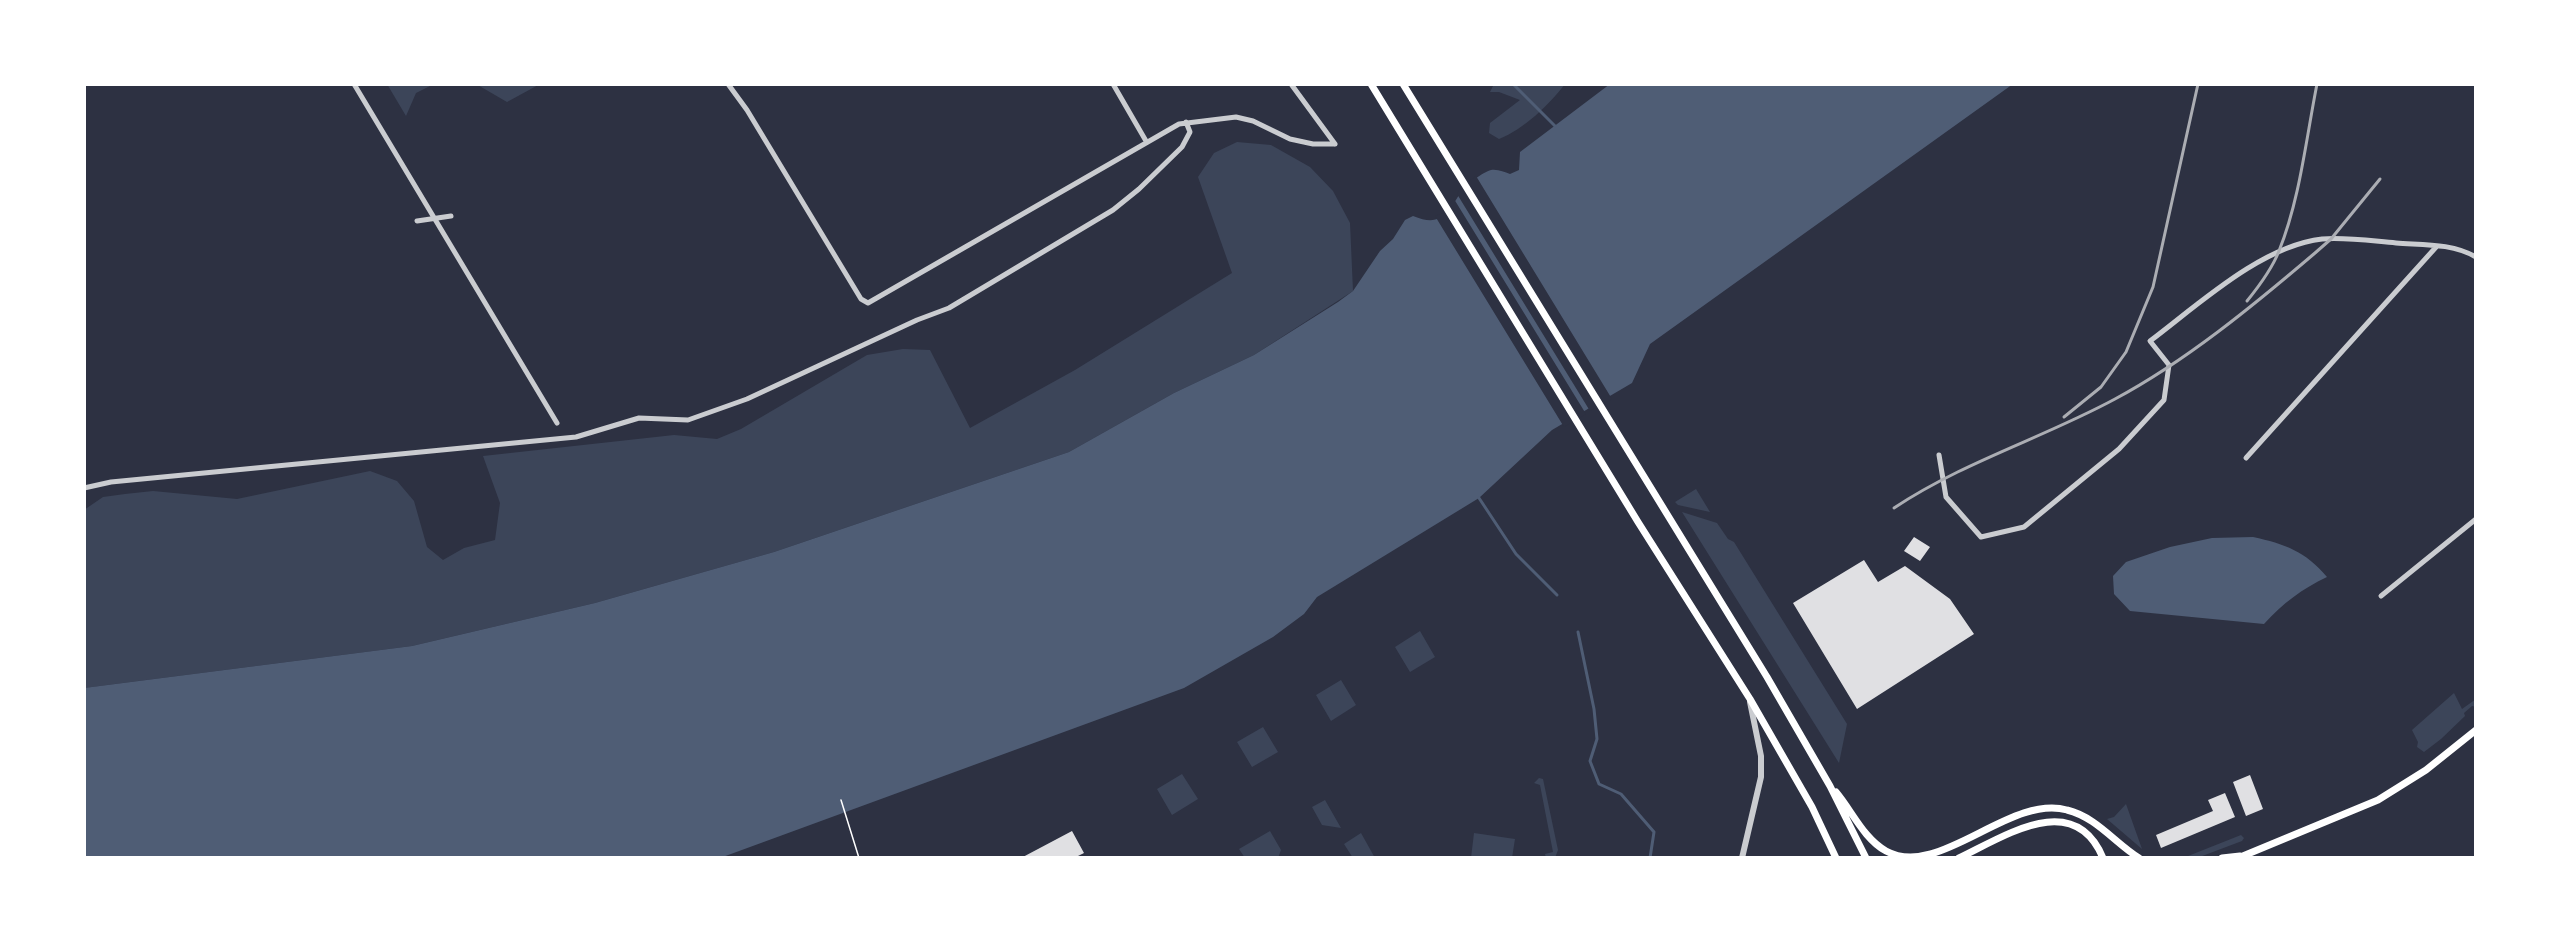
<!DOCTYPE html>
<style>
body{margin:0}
#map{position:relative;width:2560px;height:942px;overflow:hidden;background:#2d3142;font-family:Lato,sans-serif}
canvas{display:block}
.frame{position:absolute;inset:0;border:86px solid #fff;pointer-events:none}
</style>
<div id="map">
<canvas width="2560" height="942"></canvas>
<div class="frame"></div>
</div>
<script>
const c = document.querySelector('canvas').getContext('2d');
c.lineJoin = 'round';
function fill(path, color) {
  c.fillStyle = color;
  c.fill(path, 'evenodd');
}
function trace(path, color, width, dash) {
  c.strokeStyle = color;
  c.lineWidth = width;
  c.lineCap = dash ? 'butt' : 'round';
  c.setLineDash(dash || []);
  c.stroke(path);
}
const green = new Path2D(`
 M387,84H434L416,93L406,116Z
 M476,84H540L507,102Z
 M1494,84H1565C1549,105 1524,129 1499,139L1489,133L1490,123L1520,100L1499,92H1490Z
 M1237,142L1271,145L1310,167L1333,191L1350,223L1353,291L1254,355L1174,393L1069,452L774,552L595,603L412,646L84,688V510L103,497L125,494L153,491L237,499L370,471L397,481L414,501L427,547L443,560L464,548L495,540L500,503L483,456L674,435L717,439L741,429L867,355L903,349L930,350L970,428L1075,370L1232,273L1198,177L1214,153Z
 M1696,489L1710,512L1678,505L1675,502Z
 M1682,512L1717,523L1728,539L1734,542L1847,724L1839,763Z
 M1420,631L1435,657L1410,672L1395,647Z
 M1341,680L1356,705L1331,721L1316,695Z
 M2454,693L2462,709L2476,699V707L2472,706L2464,713L2465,716L2441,739L2424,752L2417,747L2418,742L2412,730Z
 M1263,727L1278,752L1252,767L1237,742Z
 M1182,774L1198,799L1172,815L1157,789Z
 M1539,778L1543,779L1558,850L1555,858H1546L1545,854L1553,852L1540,785L1534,783Z
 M1325,800L1341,828L1322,825L1312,807Z
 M2126,804L2142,849L2107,819L2114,817Z
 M1270,831L1281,850L1278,858H1245L1239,849Z
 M1361,833L1375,858H1353L1344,844Z
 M1474,833L1515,839L1512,858H1471Z
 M2241,835L2244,838L2242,841L2197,858H2183Z`);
const water = new Path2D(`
 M1610,84H2013L1650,344L1632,383L1552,430L1479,498L1317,597L1304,614L1273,637L1184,688L720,858H84V688L412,646L595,603L774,552L1069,452L1174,393L1254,355L1338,302L1353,291L1380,251L1393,239L1405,220L1413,216C1442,228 1448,212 1461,192C1466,185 1483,172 1491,170C1498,169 1504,172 1510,174L1519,170L1520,152Z
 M2253,537C2285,544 2305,551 2327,577C2302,589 2283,603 2264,624L2130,611L2114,594L2113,576L2126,562L2170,547L2212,538Z`);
const pier = new Path2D(`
 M1476,176L1612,399L1590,411L1457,194L1460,188Z
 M1454,199L1586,414L1564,427L1435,216L1443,213Z`);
const stream = new Path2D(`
 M1513,84L1555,126
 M1479,498L1516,554L1557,595
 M1578,632L1594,709L1597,739L1590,761L1599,784L1621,794L1654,832L1650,858`);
const building = new Path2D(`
 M1914,537L1930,547L1920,561L1904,551Z
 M1864,560L1878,582L1905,566L1950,599L1974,634L1857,709L1793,603Z
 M2250,775L2263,809L2246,816L2233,782Z
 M2225,793L2235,817L2161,848L2156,835L2213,811L2208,800Z
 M1072,831L1084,853L1074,858H1021Z`);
const path = new Path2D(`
 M841,800L859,858`);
const minor = new Path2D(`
 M354,84L557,423
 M728,84L747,110L861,299L868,303L1179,124L1236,117L1253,121L1290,139L1313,144H1335
 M1113,84L1146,141
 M1291,84L1335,144
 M417,221L451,216
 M1939,455L1946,497L1981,537L2024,527L2119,449L2164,400L2169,365L2150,341C2198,305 2261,246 2322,239C2346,237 2372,241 2396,243C2423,245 2452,243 2476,257
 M2246,458L2437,246
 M84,488L111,482L576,437L639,418L688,420L747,399L917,320L949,308L1113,210L1139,189L1182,147L1190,132L1186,122
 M2381,596L2476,519`);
const tertiary = new Path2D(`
 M1742,858L1761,777V756L1750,702`);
const secondary = new Path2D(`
 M1371,84L1638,522L1750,699L1812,807L1836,858
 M1403,84L1767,677L1830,786L1866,858
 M1836,792C1852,811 1864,839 1886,851C1939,880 2009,794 2067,810C2096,817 2115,843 2139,858
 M1959,858C2005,836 2074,789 2103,858
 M2222,858L2240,856
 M2238,858L2378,800L2426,770L2476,730`);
const rail = new Path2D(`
 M2247,301C2260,285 2272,269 2279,251C2300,199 2306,139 2317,84
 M2064,417L2101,387L2126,352L2153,287L2198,84
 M1894,508C1963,462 2043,438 2115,399C2186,361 2254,305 2315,253L2331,239L2380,179`);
fill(green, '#3c4559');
fill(water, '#4f5d75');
fill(pier, '#2d3142');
trace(stream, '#4f5d75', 3);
fill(building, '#e0e0e3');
trace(path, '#fff', 1.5);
trace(minor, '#caccd0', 5);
trace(tertiary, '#caccd0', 6);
trace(secondary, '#fff', 7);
trace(rail, '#abadb3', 3);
</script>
